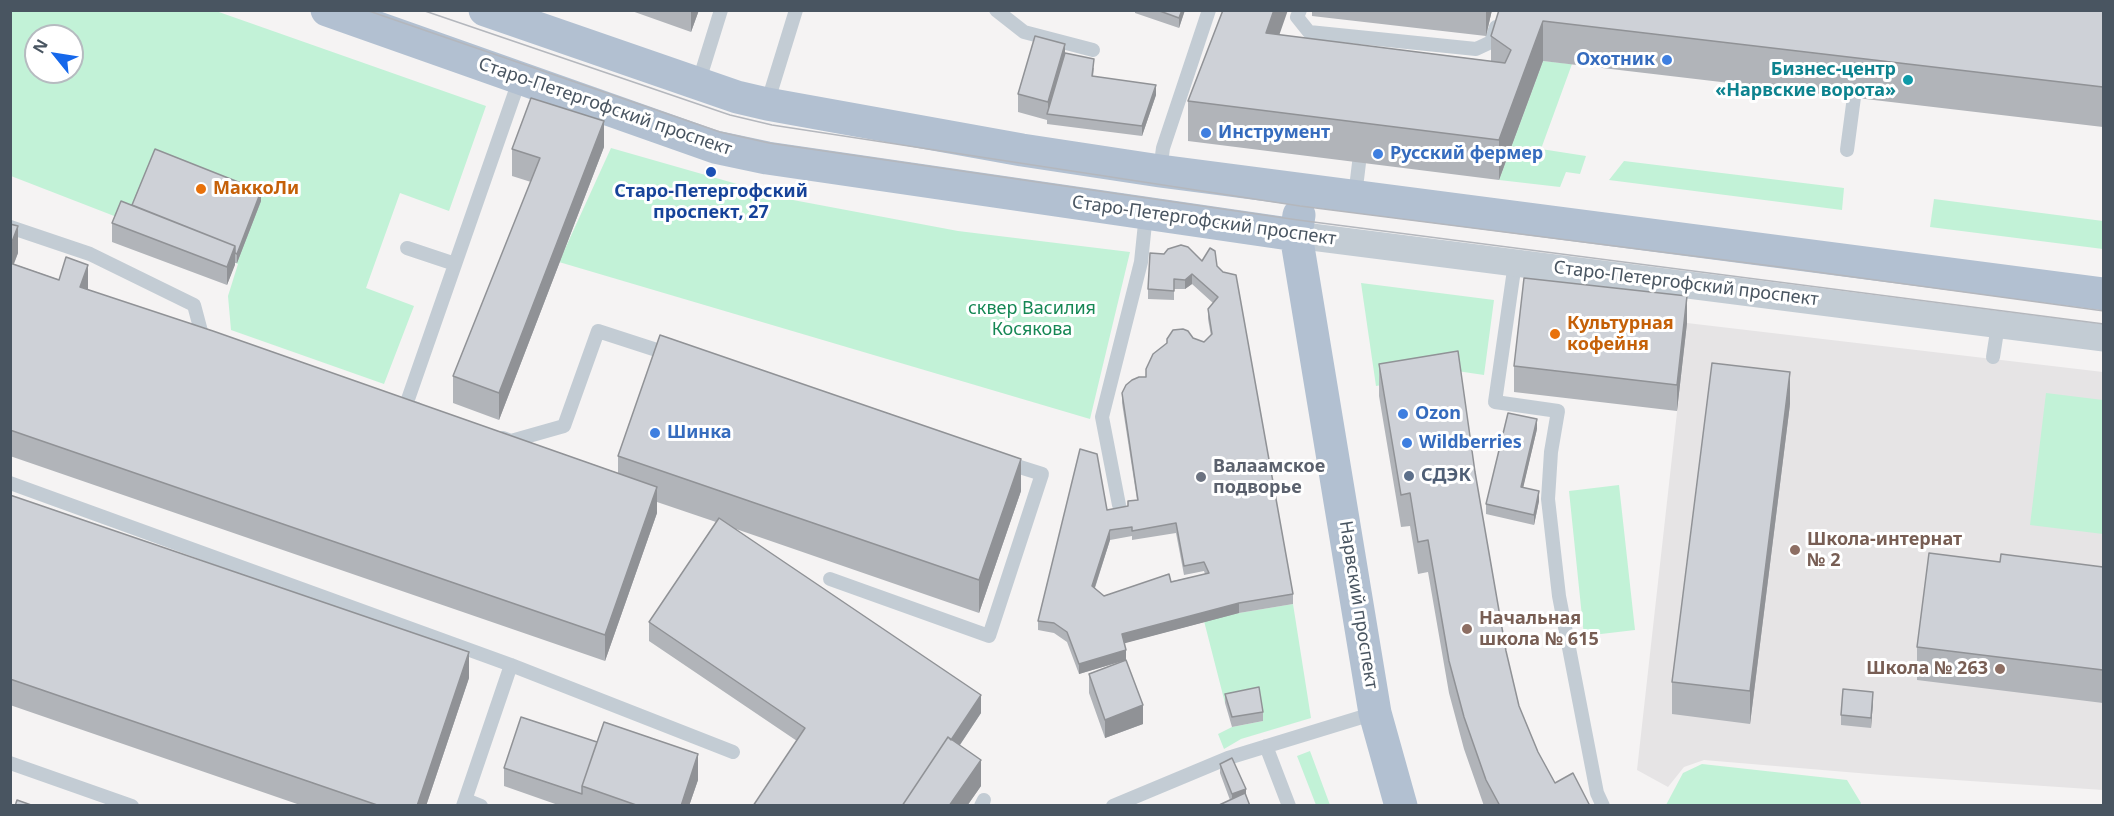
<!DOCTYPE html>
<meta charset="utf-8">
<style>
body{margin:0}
#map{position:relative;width:2114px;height:816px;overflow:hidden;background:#f5f3f3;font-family:"Noto Sans",sans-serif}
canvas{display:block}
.frame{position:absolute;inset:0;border:12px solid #495561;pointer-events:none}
.north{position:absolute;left:24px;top:24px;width:60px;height:60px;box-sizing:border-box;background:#fff;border:2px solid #b6bbc0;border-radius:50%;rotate:300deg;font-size:16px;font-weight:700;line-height:24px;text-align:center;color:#495561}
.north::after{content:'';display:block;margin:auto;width:21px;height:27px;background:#1668eb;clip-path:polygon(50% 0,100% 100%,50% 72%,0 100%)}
</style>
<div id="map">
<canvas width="2114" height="816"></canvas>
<div class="frame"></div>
<div class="north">N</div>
</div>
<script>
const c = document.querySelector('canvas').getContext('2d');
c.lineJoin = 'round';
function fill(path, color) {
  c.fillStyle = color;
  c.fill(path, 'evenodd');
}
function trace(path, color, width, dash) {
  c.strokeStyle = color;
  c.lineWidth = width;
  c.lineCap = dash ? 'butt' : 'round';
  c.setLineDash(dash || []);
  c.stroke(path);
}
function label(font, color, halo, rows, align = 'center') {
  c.font = font + ' "Noto Sans",sans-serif';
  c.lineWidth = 6;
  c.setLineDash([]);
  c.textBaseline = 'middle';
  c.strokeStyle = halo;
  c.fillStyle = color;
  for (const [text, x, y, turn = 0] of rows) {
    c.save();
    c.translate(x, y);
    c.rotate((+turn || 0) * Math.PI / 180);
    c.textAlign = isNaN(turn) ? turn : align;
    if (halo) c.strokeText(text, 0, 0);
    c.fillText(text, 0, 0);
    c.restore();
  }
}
const education = new Path2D(`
 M1687,323L2103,372V790L1882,775L1704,760L1684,767L1668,787L1637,770Z`);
const green = new Path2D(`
 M10,11H216L486,106L449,211L400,193L366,288L414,306L384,384L231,330L228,296L238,264L11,176ZM36,36H72V72H36Z
 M1543,61L1572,64L1541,149L1586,156L1580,174L1566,172L1560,187L1499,180Z
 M611,148L793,200L958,231L1130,252L1090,419L559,262Z
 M1624,161L1844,188L1842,210L1609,180Z
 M1934,199L2103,221V249L1930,227Z
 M1361,283L1494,300L1484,375L1457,371L1376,386Z
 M2046,393L2103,400V534L2030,525Z
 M1619,485L1635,630L1584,636L1569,491Z
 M1293,604L1311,718L1241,739L1224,749L1218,734L1232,727L1263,721L1258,697L1225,703L1204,621L1239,613Z
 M1310,751L1330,805H1316L1297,756Z
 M1702,764L1847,780L1861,803L1859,806L1666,805L1683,773Z`);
const lane = new Path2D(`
 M996,10L1024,32L1093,50
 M1300,10L1297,17L1309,32L1476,49L1491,42L1496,27
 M698,84L721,10
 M767,104L796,10
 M1847,150L1854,97
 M1160,171L1163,148L1209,10
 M1355,196L1359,163
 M10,227L90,254L194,305L202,335
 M407,248L455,264
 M1515,263L1495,402L1558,411L1551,452L1548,499L1559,596L1597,793L1603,806
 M1993,357L1998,325
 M417,409L406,405L520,78
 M503,438L511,441L564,426L598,331L672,355
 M10,483L511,665L733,752
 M1119,505L1102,417L1141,262L1146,214
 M830,579L989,636L1042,474L1004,462
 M1266,746L1289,806
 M10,763L132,806
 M466,800L481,806
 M463,806L511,665
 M981,806L984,800
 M1113,806L1228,758L1375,713`);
const street = new Path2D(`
 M1296,235L2104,338`);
const primary = new Path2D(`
 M327,10L715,147L767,158L1296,235
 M485,10L737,97L767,104L1022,150L1160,171L2104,294
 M1299,215L1296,235L1375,713L1401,806`);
const tram = new Path2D(`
 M366,10L720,132L769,143L1298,220L2104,324
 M422,10L730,115L772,125L1300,206L1780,267L2104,311`);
const wall = new Path2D(`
 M629,10H699L691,32Z
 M1135,10H1185L1179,28L1135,13Z
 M1312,10H1492L1486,36L1312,16Z
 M1499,10H2103V127L1543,61L1499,180L1188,141V101L1280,35L1491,61V36Z
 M1065,53L1094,68L1093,77L1156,95L1142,136L1047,124V120L1018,112V94Z
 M604,147L499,420L453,403V376L531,182L512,176V149Z
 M261,201L237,263H235L227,285L112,242V223L132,205Z
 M10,247L18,253L14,264L618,473V456L1021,491L979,613L736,529L981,713L960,745L981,786L967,806H753L797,741L649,641V622L716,522L657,502V513L605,661L10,456Z
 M1202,261L1217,266L1293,594V604L1239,613L1124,643L1126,660L1079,674L1067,642L1054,633L1038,630V621L1107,510L1128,506V501L1137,500L1122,403V393L1146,377L1193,338L1204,342L1211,336L1208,319V309L1213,303L1192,284L1185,289H1174V300L1148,299V289ZM1176,533L1184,575L1204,571L1205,574L1104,596L1095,588L1110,540L1132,536V540Z
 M1687,323L1677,411L1514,392V366Z
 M1379,364L1475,472L1506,651L1519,706L1538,752L1555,783L1590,806H1484L1464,749L1449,693L1428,572L1418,574L1410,526L1401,527L1379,396Z
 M1790,404L1750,724L1672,714V682Z
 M1537,429L1523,487L1539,501L1534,525L1486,514V504Z
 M10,495L469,678L426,806H303L10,705Z
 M2000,562L2103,567V703L1917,680V647Z
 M1089,674L1143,724L1105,738L1089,693Z
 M1225,694L1263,712V721L1232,727L1225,703Z
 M1873,701L1871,728L1841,725V715Z
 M1220,764L1246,794L1230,800L1220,773Z
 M504,768L698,780L689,806H561L504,786Z`);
const shadedWall = new Path2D(`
 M691,10H699L691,32Z
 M1182,10H1185L1179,28V18Z
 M1274,10H1288L1266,73V33Z
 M1486,10H1492L1486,36Z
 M1543,21V61L1499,180V140Z
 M1065,44V62L1048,114V102Z
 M1156,85V95L1142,136V126Z
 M604,121V147L499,420V393Z
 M261,191V201L237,263V254Z
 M18,226V253L10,273V247Z
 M235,246V265L227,285V267Z
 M88,265V291L80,287Z
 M1192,274V284L1185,289V280Z
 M1687,296V323L1677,411V385Z
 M1790,372V404L1750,724V691Z
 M1537,419V429L1521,497V487Z
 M1021,459V491L979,613V580Z
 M657,487V513L605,661V635Z
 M1539,491V501L1534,525V515Z
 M1110,530V540L1092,596V586Z
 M1239,603V613L1122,644V634Z
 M1126,650V660L1079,674V664Z
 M469,652V678L426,806H417Z
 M1873,692V701L1871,728V718Z
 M981,695V713L919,806H907Z
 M1143,705V724L1105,738V720Z
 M698,754V780L689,806H681Z
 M981,760V786L967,806H949Z
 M1246,789V798L1232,804V794Z`);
const building = new Path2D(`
 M1157,10H1182L1179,18Z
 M1223,10H1274L1266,33L1505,63L1511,50L1491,36L1499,10H2103V87L1543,21L1499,140L1188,101Z
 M1035,36L1065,44L1048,102L1018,94Z
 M1065,53L1094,59L1092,76L1156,85L1142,126L1047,114Z
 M531,98L604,121L499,393L453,376L540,158L512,149Z
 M155,149L261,191L237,254L235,253V246L132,205Z
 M121,201L235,246L227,267L112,223Z
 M10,224L18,226L10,247Z
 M1181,245L1188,247L1202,261L1210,248L1215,251L1217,266L1223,272L1236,275L1293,594L1239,603L1122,634L1126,650L1079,664L1067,632L1054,623L1038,621L1080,449L1097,454L1107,510L1128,506V501L1138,500L1122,393L1126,385L1132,380L1139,377H1146V369L1153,354L1167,343V339L1173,330L1183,329L1188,331L1193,338L1204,342L1212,334L1208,309L1218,297L1192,274L1185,280L1174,279V291L1148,289L1150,253L1164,254L1168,249ZM1176,523L1184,566L1204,562L1209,573L1171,582L1169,574L1104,596L1092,586L1110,530L1132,527V531Z
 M66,257L88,265L80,287L213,331L657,487L605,635L10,430V263L59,280Z
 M1524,278L1687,296L1677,385L1514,366Z
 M660,335L1021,459L979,580L618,456Z
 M1458,351L1475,472L1506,651L1519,706L1538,752L1555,783L1573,773L1590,806H1500L1486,780L1464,717L1449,661L1428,540L1418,542L1410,493L1401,495L1379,364Z
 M1712,363L1790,372L1750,691L1672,682Z
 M1508,413L1537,419L1521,487L1539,491L1534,515L1486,504Z
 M10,495L469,652L417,806H380L10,679Z
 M719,518L981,695L951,740L948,737L902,806H753L805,728L649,622Z
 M1929,553L2000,562L2001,554L2103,567V670L1917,647Z
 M1126,660L1143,705L1105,720L1089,674Z
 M1259,687L1263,712L1232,717L1225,694Z
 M1843,689L1873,692L1871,718L1841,715Z
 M521,717L597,742L582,786V794L504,768Z
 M604,722L698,754L681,806H639L582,786Z
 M948,737L981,760L949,806H902Z
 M1232,758L1246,789L1232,794L1220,764Z
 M1245,793L1250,806H1217Z
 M17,800L34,806H15Z`);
const markers = [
 [1667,60,6,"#3f7fe0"],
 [1908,80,6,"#0f9aa8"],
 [1206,133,6,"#3f7fe0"],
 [1378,154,6,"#3f7fe0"],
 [711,172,6,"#1a4fb4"],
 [201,189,6,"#e8710a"],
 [1555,334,6,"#e8710a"],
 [1403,414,6,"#3f7fe0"],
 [655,433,6,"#3f7fe0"],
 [1407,443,6,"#3f7fe0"],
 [1409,476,6,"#5c6f8a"],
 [1201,477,6,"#6b7280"],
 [1795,550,6,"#8d6e63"],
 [1467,629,6,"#8d6e63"],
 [2000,669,6,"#8d6e63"]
];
const shopNames = [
 ["Охотник",1655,60,"right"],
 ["Инструмент",1218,133],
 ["Русский фермер",1390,154],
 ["Ozon",1415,414],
 ["Шинка",667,433],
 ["Wildberries",1419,443]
];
const cultureNames = [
 ["Бизнес-центр",1896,70],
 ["«Нарвские ворота»",1896,91]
];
const streetNames = [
 ["Старо-Петергофский проспект",605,107,19],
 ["Старо-Петергофский проспект",1204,221,8],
 ["Старо-Петергофский проспект",1686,284,7],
 ["Нарвский проспект",1358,605,81]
];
const foodNames = [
 ["МаккоЛи",213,189],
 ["Культурная",1567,324],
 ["кофейня",1567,345]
];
const transitNames = [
 ["Старо-Петергофский",711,192],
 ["проспект, 27",711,213]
];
const parkNames = [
 ["сквер Василия",1032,309],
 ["Косякова",1032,330]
];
const worshipNames = [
 ["Валаамское",1213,467],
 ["подворье",1213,488]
];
const serviceNames = [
 ["СДЭК",1421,476]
];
const educationNames = [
 ["Школа-интернат",1807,540],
 ["№ 2",1807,561],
 ["Начальная",1479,619],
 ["школа № 615",1479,640],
 ["Школа № 263",1988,669,"right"]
];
fill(education, '#e6e4e5');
fill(green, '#c2f2d7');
trace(lane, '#c3ccd4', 14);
trace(street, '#c3ccd4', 27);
trace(primary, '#b2c0d1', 33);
trace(tram, '#b4b7bd', 1.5);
fill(wall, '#b1b4b9');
fill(shadedWall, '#909296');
fill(building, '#ced1d7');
trace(building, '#909296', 1.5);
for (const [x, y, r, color] of markers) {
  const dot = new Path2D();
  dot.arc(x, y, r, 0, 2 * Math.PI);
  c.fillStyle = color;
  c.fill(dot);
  trace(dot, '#fff', 2);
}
label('bold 18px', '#366cbe', '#fff', shopNames, 'left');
label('bold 18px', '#0d838f', '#fff', cultureNames, 'right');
label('18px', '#495561', '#fff', streetNames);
label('bold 18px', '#c56008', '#fff', foodNames, 'left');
label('bold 18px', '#164399', '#fff', transitNames);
label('18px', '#158754', '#fff', parkNames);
label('bold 18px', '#5b616d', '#fff', worshipNames, 'left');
label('bold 18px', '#4e5e75', '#fff', serviceNames, 'left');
label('bold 18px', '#785e54', '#fff', educationNames, 'left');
</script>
